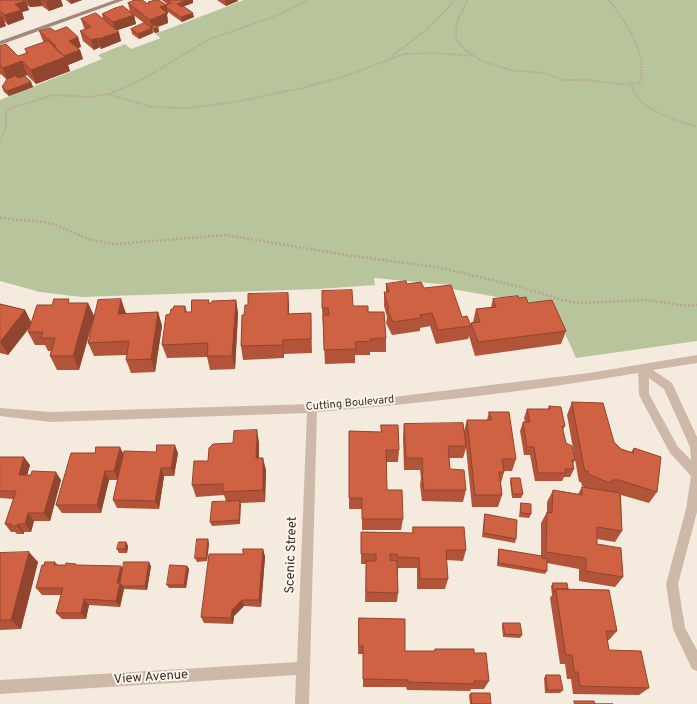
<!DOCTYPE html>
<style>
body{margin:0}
canvas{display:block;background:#f5eade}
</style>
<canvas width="697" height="704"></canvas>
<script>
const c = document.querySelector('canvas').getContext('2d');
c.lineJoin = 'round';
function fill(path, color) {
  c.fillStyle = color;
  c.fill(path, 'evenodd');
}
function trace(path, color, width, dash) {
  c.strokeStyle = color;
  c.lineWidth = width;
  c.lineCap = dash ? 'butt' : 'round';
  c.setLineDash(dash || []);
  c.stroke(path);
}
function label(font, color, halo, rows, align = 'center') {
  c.font = font + ' Overpass,sans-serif';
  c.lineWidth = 4;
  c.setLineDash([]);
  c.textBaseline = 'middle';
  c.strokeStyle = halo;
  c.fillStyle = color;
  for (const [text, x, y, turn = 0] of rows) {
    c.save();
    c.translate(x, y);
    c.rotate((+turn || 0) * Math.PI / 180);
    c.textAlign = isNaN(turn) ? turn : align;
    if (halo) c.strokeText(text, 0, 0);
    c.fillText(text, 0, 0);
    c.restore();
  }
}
const green = new Path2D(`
 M244,0H697V341L576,358L553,307L452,289L450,285L374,278L375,285L318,289L82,297L40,292L0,281V100L102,59L98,55L125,44L131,49L161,38L155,34Z`);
const pathFar1 = new Path2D(`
 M467,0L457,22L456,37L459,44L465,50L482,61L510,70L545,73L562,80H586L620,84L640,83C648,54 626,22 609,0
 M392,56L425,31L455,0
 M632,85C635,109 677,120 697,127
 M107,94L152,107L188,108L240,101L302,88L342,77L404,54L435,53L473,56
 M0,142L6,129V112L11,108L54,95L89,97L109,94L139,81L210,39L273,17L308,0`);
const path = new Path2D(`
 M0,218L43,222L56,225L91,240L116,244L226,235L352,256L437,267L521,287L562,300L579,303L647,300L687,306L697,305`);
const street = new Path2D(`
 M697,355V363L653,370L672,383L697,437V512L678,584L685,628L697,650V671L692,669L673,629L666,584L686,509L691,476L670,453L640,397L639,394L638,373C532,391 424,403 317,412L309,704H295L296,675L0,694V680L297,662L307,413L51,422L0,416V408L51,412L312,404L393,397L589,373ZM649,378L664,389L690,447L691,460L678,447L649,394Z`);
const secondary = new Path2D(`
 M115,0H124L0,45V41Z`);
const wall = new Path2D(`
 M0,0H61L63,6L49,11L42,6L30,7L27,5L29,10L22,12L24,19L8,25L4,21L6,26L0,28Z
 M66,0H82L71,4Z
 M162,0H194H193V3L183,6L194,17L182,22L168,12V14H167L168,23L158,27L159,32L155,33L152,31V28L153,33L139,39L132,34L131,29L151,28L132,14L134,15L136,24L117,30L121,41L101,49L100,47L94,50L83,41L80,31L85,29L84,28L81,19H103L102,14L130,12L128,3H148V2L167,4L163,1Z
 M217,0H237L238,1L226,6Z
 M39,31H55L78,37L81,47L78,48L80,50L83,59L68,65L70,71L36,84L27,75L18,78L31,82L33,87L9,96L4,92L2,87L7,80L1,74L0,75V46L18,56L26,53L25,49L44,42L43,41Z
 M386,284H407L424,288L462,317L471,325V323L473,322L476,309L491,307L493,299L519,298L528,303L566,331L561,344L475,356L469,336L468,339L436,344L430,326L420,328V331L392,335L386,323L387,317L384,306V292H386Z
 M288,293L289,314L311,313L312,353L284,354V358L243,360L241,346L244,315L248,305Z
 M209,300V303L236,300L238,314L235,369L210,370L207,357L167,358L162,345L170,314L185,306L187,312H191Z
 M71,303H88L94,316L126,313L125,314L158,312L162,326L155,372L131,373L126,360L127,355L94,356L88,343L94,318L79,370H57L50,356L51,351H48L45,345H35L28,332L30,327L8,355L0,353V304L25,310L31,322L52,305Z
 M353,306L368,312L386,338V352H370V355H355V363L325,364L322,308Z
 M572,402L614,442L621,449L631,452L634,448L657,492L649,503L621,495L622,531L615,542L597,539V544L623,577L615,587L579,581V569L547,563V571L545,574L497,566L498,553L499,549L541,556V523L547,512V502L553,490L578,494L582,487L586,488L582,486L581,482H579L567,415Z
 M549,406L565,426L563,430L566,443L575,460L573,464L574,469L570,477H564L562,481H535L530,455H524L520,431L523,422H525L524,418L527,409H548Z
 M489,412L516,459L512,471H504V472L501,483L502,495L498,507H472L466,448L463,458H449L450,469L466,490L463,502L422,501L420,485L421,478L420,470H404L403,437L404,424L464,431L467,420H487Z
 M381,425L399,450L398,462H386L387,490L403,519L401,530H362V509H349V431L381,432Z
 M259,442V458L266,470L265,502L240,503V524L212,526L210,522L226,501L224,495L196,497L192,485Z
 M178,453L174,476H164L159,509L117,508L113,500L118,480H109L101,513H62L56,505L124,454Z
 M0,457L30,465L27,475L61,480L50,521H34L31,532H24V534H17L15,532H11L5,524L14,499L0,498Z
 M511,478L523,494L521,498H512L510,482Z
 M521,503L531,514L529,518L519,517L520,507Z
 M485,514L516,539L515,543L482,537L484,518Z
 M413,527L466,550L463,561L446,560L448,579L445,589H417V568H398V593L397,602H365L366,564H361V532L412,533Z
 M126,542L128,546L127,553H119L117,549Z
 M209,543L207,561L197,562L195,558Z
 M263,549L265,557L261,607L244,606L234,616L233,624L204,623L201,617L243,554Z
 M0,553L38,562L21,629L0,630Z
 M55,562L58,565H78L123,569L151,566L147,590L124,589L120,607L89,605L86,619H62L56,613L61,595H42L36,588L44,565Z
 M187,566L189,569L186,588H169L167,585Z
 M553,583L568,589L617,631L609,640H607L609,650L649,688L639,695L573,694L571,679H567L565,664H560L550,598L552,595L551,586Z
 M359,618L405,651H434L435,649L474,653L489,681L484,689H471L470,691L407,690L406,687H363V654H358Z
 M503,623L522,635L520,638L503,637L502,626Z
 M546,675L563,690L560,693H545L544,678Z
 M471,693L491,704H470L469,695Z`);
const shadedWall = new Path2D(`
 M27,0H41L42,6L30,7Z
 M51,0H61L63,6L49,11L46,2Z
 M70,0H82L71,4Z
 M187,0H194H193V3L177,9V4Z
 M225,0H237L238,1L226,6Z
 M26,1L29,10L22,12L24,19L8,25L5,15L15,4Z
 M166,5L168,14H167L168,23L154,28L152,27L150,20L160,7Z
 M193,13L194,17L182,22L181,17Z
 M134,15L136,24L115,31L113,22Z
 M2,16L6,26L0,28V17Z
 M158,27L159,32L155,33L154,29Z
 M152,28L153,33L139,39L138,34Z
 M119,32L121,41L101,49L98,39Z
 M78,37L81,47L72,50L69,41Z
 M97,38L100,47L94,50L91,40Z
 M80,50L83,59L68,65L70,71L36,84L31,70Z
 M22,61L27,75L8,82L3,68Z
 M31,82L33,87L9,96L7,91Z
 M288,293L289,306V327L288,314Z
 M121,299L126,313L123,327L118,314Z
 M236,300L238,314L235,369L232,356Z
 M88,303L94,316L79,370L73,356Z
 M25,310L32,324L8,355L0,342Z
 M158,312L162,326L155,372L151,359Z
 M283,340L284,354V358L283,345Z
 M257,430L259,442V470L256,458Z
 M175,445L178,453L174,476L171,468Z
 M120,447L124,455L118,480L114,471Z
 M24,457L30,465L25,483L19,475Z
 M263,458L266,470L265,502L263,490Z
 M161,468L164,476L159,509L155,501Z
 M105,471L109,480L101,513L97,505Z
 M56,472L61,480L50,521L44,513Z
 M240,501L241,505L240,524L239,520Z
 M28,513L34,521L31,532L25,524Z
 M18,524L24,532V534L17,526Z
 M208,539L209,543L207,561L206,558Z
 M126,542L128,546L127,553L125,549Z
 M263,549L265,557L261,607L259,600Z
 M29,552L38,562L21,629L11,620Z
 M149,562L151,566L147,590L145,586Z
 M121,566L125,573L122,586L124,589L120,607L116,601L117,583Z
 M187,566L189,569L186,588L184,585Z
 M84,599L89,605L86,619L81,613Z
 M242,600L244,606L234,616L233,624L231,618L232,610Z`);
const building = new Path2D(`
 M0,0H25L26,1L15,4L21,10L5,15L0,11Z
 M44,0H51L46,2Z
 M135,0H142L148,4L149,3L148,2L156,0H159L166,5L160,7L167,13L150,20L128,3Z
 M167,0H187L177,4L182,7L183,6L193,13L181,17L167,8L166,5L171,3Z
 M123,6L134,15L113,22L102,14L115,8Z
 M96,13L119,32L98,39L97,38L91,40L80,31L91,27L81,19Z
 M144,23L152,28L138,34L131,29Z
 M156,25L158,27L154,29L151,27Z
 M67,27L78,37L69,41L80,50L64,56L54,47L56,46L39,31L50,28L55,31Z
 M48,41L65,57L31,70L22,61L3,68L0,65V46L6,44L18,56L28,53L25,49Z
 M16,76L18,78L25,76L31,82L7,91L2,87L7,79Z
 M406,281L407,284L421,282L424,288L451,285L462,317L467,316L471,326L438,330L432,313L420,315L421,318L393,322L387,309H389L384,292H389L386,284Z
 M352,290L353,306H368V312H384L386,338L370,339L371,341L355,342L356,349L324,350L323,315H329L328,308H322V291Z
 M288,293V314L311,313V339L283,340V345L241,346L242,315H244L245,305H248V294Z
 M518,296L519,298L526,297L528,303L552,300L566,331L478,342L471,323L480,322L476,309L496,307L493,299Z
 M54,299H69L68,303H88L73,356H50L55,338H41L43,332H28L37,305H52Z
 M121,299L118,314L158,312L151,359L126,360L129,341L88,343L98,300Z
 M192,300H209L208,303H212V301L236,300L232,356H207L208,343L162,345L166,315L170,314L171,309H173L174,306H185V312H191Z
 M0,304L25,310L0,342Z
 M572,402L603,403L614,442L621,449L633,453L634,448L661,457L657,492L619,480H612V482H607L588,474V471H585Z
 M549,406L561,407L565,426H562L566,443L572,446L575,460H572L574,469H565L566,473H538L534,447H527L523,422H530L527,409H550Z
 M489,412H509L516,459H502L504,472H499L502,495H475L467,420H491Z
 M463,423L466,446H448L450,469L464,470L466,490H424L422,473H423L422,458H406L404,424Z
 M381,425H398L399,450H386L387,490H402L403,519H362V498H349V431L381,432Z
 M257,430L256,458H263V490L223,492V484L192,485L194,461H208L209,448L213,444L233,443L234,431Z
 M157,445H175L171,468H161L155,501L113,500L124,451L156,452Z
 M96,447H120L114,471H105L97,505H56L71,453H95Z
 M0,457H24L19,475H31L32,471L56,472L44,513H28L25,524H18L17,526H10L11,524H5L16,491H0Z
 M511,478H520L523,494H513Z
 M582,487L620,493L622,531L597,527V544L621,548L623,577L586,571V558L546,552L547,512L552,513L553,490L582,495Z
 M240,501L239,520L210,522L212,502Z
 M521,503L531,504V514L521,513Z
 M485,514L517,520L516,539L484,533Z
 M413,527H464L466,550H446L448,579H420L419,558L398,557L397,554H390V560L397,561L398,593L366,592V561H376V554H361V532L413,533Z
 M197,539H208L206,558H195Z
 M119,542H126L125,549H117Z
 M243,549H263L259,600H242L232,610L231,618L201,617L209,554H243Z
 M499,549L542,556V558L547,559V571L499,563Z
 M29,552L11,620H0V553Z
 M45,562H55L54,565H66V563L76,564V565L121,566L117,583H120L116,601L84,599L81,613H56L63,588H36L42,565H44Z
 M124,562H149L145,586H122L120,583Z
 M170,565L187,566L184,585H167Z
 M553,583H567L568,589H556L554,592Z
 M556,589L609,590L617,631H606L609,650L641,651L649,688L580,686L578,672H574L572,655H566Z
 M359,618L405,619V651H435V649H474V653H486L489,681H474V684L408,682V680L363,679V646H359Z
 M503,623H520L522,635L505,634Z
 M546,675H560L563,690H548Z
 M471,693H490L491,704H472Z
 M574,701H594L595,704H613H575Z`);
const streetNames = [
 ["Cutting Boulevard",350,404,-5]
];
const nearStreetnames = [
 ["Scenic Street",292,555,-88],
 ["View Avenue",151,678,-4]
];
fill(green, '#b8c59c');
trace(pathFar1, '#baa393', 2, [1.5, 1.5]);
trace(path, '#baa393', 2.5, [2, 2]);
fill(street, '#ceb9a9');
fill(secondary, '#a2887a');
fill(wall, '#b25439');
fill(shadedWall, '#91452e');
fill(building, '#cf6242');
trace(building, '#91452e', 1);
label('11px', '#3b2e29', '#fbf4eb', streetNames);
label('13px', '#3b2e29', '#fbf4eb', nearStreetnames);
</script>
